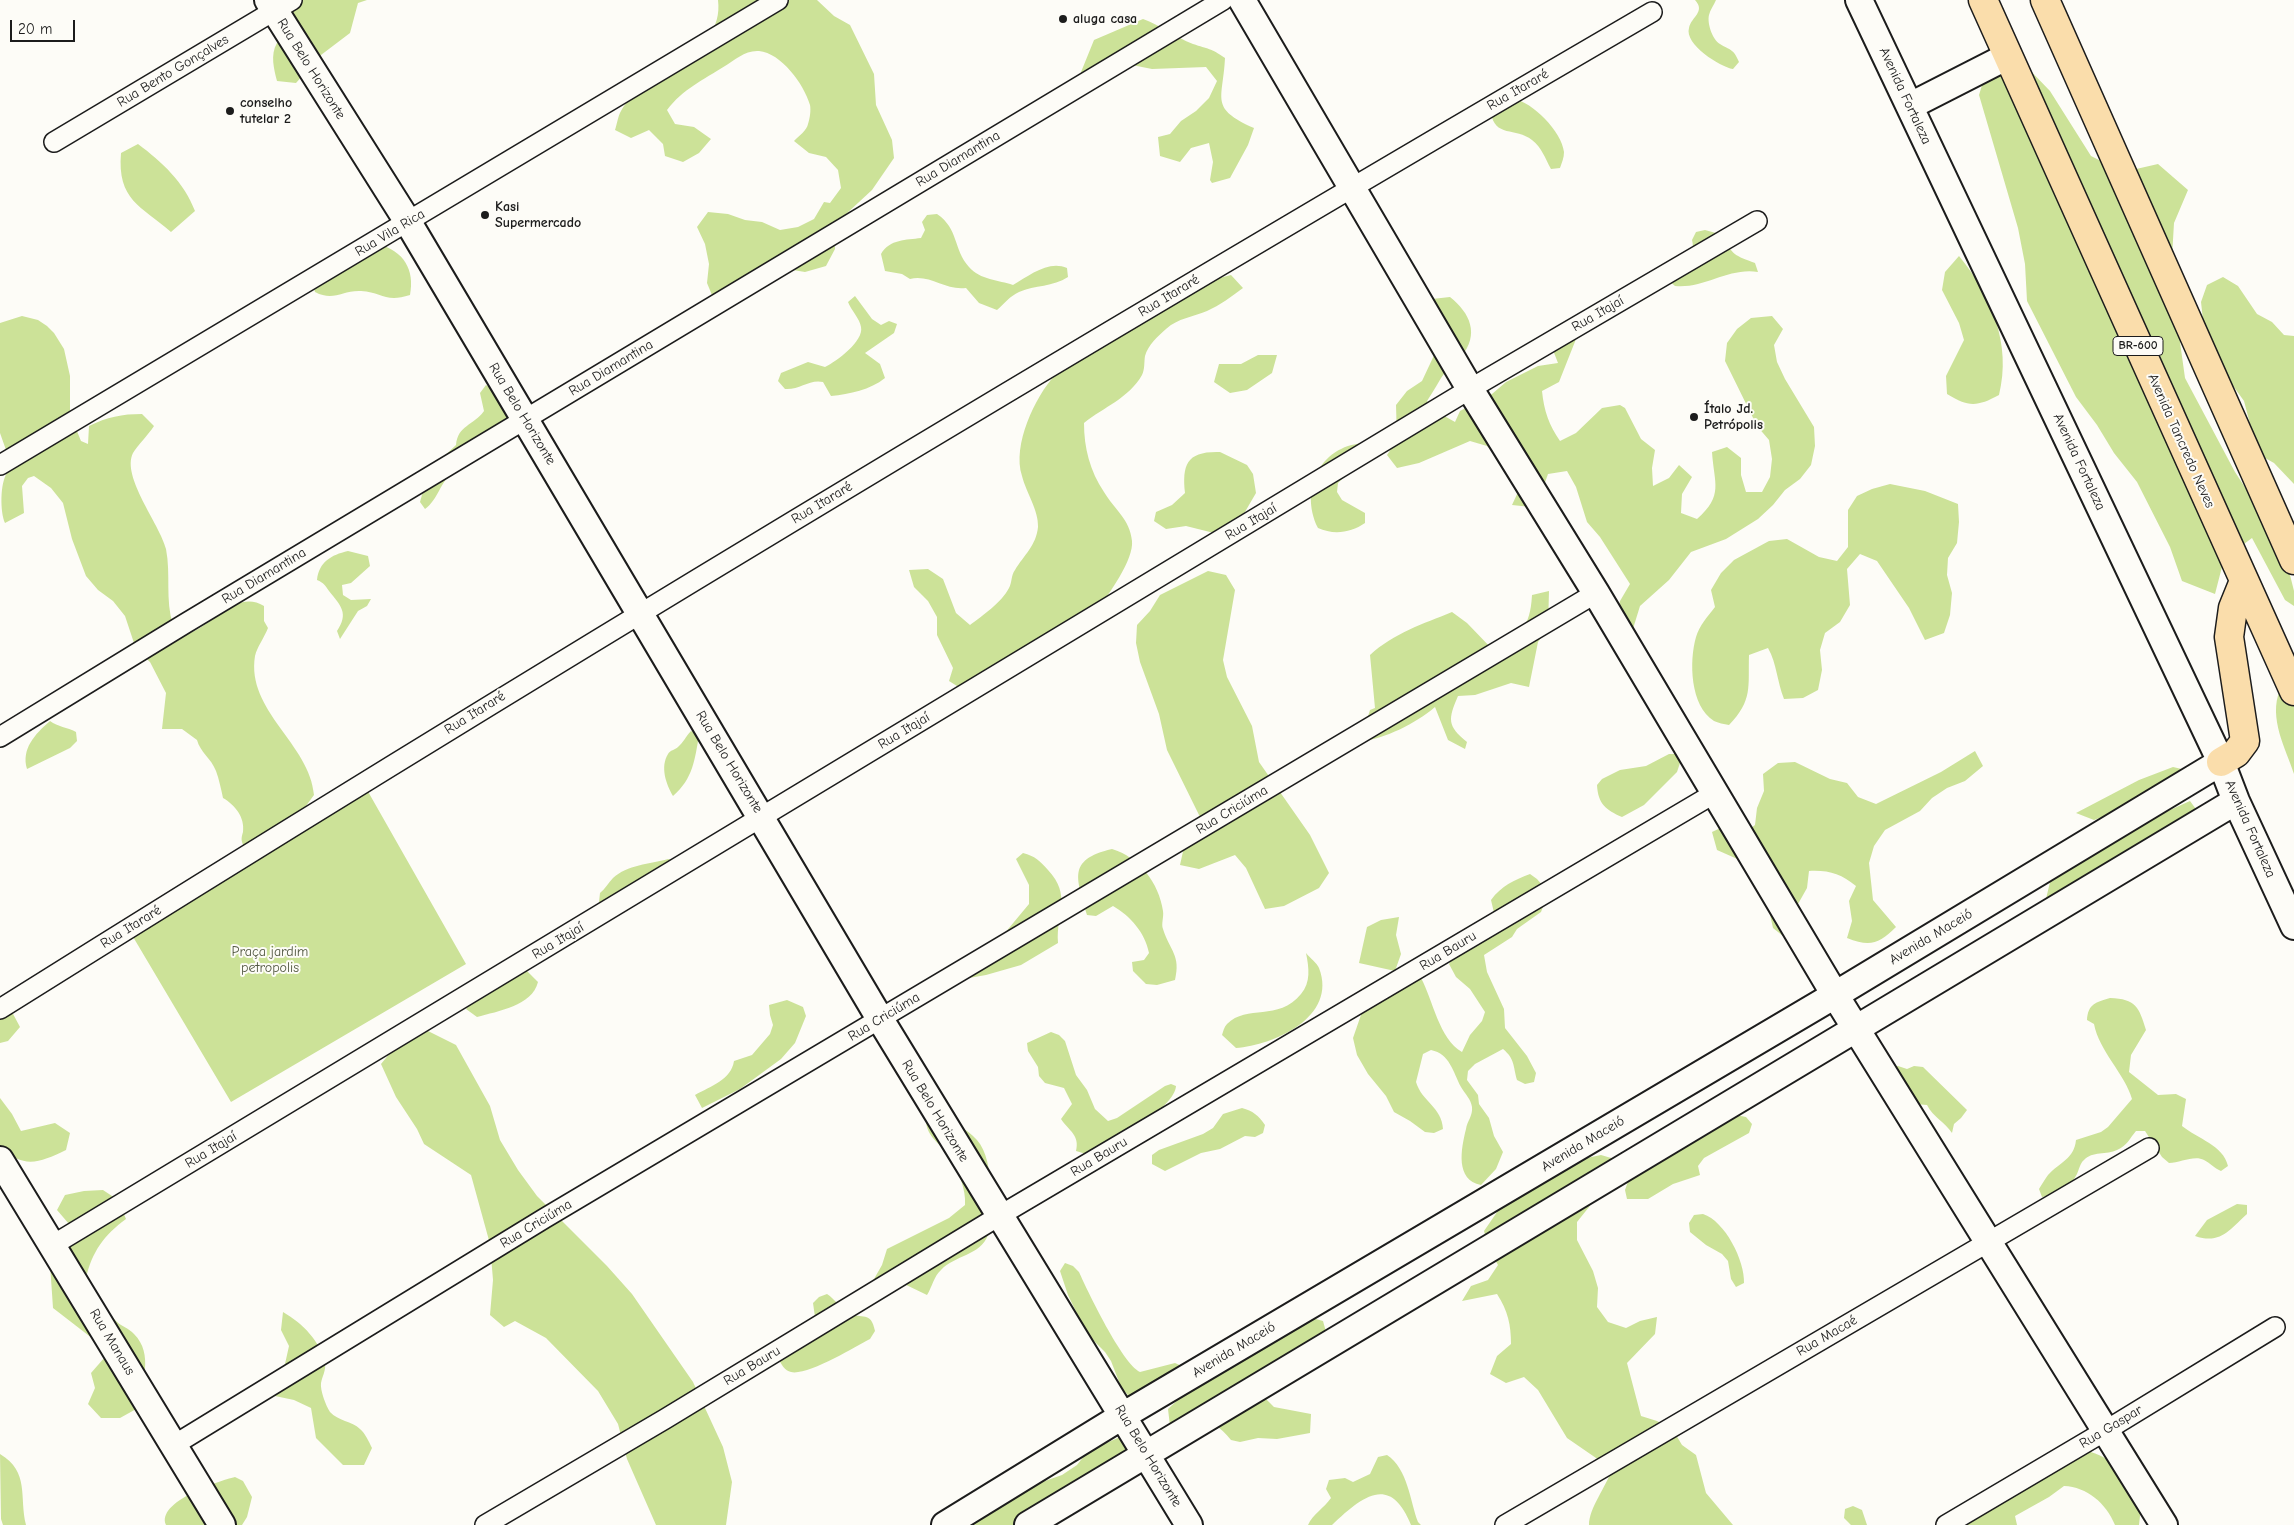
<!DOCTYPE html>
<meta charset="utf-8">
<style>
body{margin:0}
#map{position:relative;width:2294px;height:1525px;overflow:hidden;background:#fdfcf7;font-family:"Comic Neue",sans-serif}
canvas{display:block}
.scale{position:absolute;left:10px;top:20px;width:65px;height:22px;box-sizing:border-box;border:2px solid #1c1c1c;border-top:0;padding-left:6px;font-size:15px;line-height:18px;white-space:nowrap;color:#1c1c1c;-webkit-text-stroke:4px #fdfcf7;paint-order:stroke}
</style>
<div id="map">
<canvas width="2294" height="1525"></canvas>
<div class="scale">20 m</div>
</div>
<script>
const c = document.querySelector('canvas').getContext('2d');
c.lineJoin = 'round';
function fill(path, color) {
  c.fillStyle = color;
  c.fill(path, 'evenodd');
}
function trace(path, color, width, dash) {
  c.strokeStyle = color;
  c.lineWidth = width;
  c.lineCap = dash ? 'butt' : 'round';
  c.setLineDash(dash || []);
  c.stroke(path);
}
function label(font, color, halo, rows, align = 'center') {
  c.font = font + ' "Comic Neue",sans-serif';
  c.lineWidth = 4;
  c.setLineDash([]);
  c.textBaseline = 'middle';
  c.strokeStyle = halo;
  c.fillStyle = color;
  for (const [text, x, y, turn = 0] of rows) {
    c.save();
    c.translate(x, y);
    c.rotate((+turn || 0) * Math.PI / 180);
    c.textAlign = isNaN(turn) ? turn : align;
    if (halo) c.strokeText(text, 0, 0);
    c.fillText(text, 0, 0);
    c.restore();
  }
}
const green = new Path2D(`
 M292,0H367L358,3L350,33L321,55L296,83L277,81C274,69 270,55 277,43C286,24 294,24 292,0Z
 M718,0H817L834,16L850,25L874,74L876,105L892,140L894,158L872,190L845,215L834,230L835,249L826,266L805,272L787,269L714,300L707,283L709,264L705,244L697,227L708,212L728,214L745,220L762,222L780,230L798,227L814,219L824,202L830,203L841,188L838,170L826,157L809,153L794,141C799,136 807,130 808,124C810,118 811,110 810,105C804,84 781,53 759,51C745,50 735,60 725,66C703,80 683,89 667,110L675,124L694,127L711,139L699,153L683,162L665,156L663,144L649,130L631,138L615,130C617,124 618,116 621,111C645,70 725,57 718,0Z
 M1695,0H1716C1714,5 1710,10 1709,15C1707,23 1712,39 1720,44C1731,51 1733,48 1739,62L1733,69C1720,67 1684,44 1689,28C1691,17 1706,12 1695,0Z
 M1143,19C1160,25 1175,37 1193,44C1208,49 1211,48 1225,58C1223,100 1209,108 1254,128L1248,145L1230,178L1212,183L1210,180L1213,162L1209,143L1191,148L1180,162L1160,156L1158,137L1170,134L1181,121L1196,111L1209,98L1217,81L1206,67L1152,69L1117,62L1079,77L1094,40Z
 M2024,64L2050,91L2091,156L2123,172L2158,164L2188,190L2174,223L2172,257L2178,295L2180,342L2185,378L2235,472L2265,518L2285,555L2294,591V606L2285,600L2252,538L2224,559L2215,594L2182,581L2170,547L2137,482L2114,453L2097,425L2076,397L2027,301L2025,264L2018,228L1979,95L1987,69Z
 M1513,99C1532,101 1562,132 1564,152C1564,158 1562,162 1560,168L1551,169C1545,158 1542,148 1532,140C1516,127 1494,138 1491,112Z
 M138,144C162,162 184,182 195,211L171,232C141,206 117,200 121,153Z
 M937,214C959,229 953,249 969,267C980,280 999,280 1013,285C1029,276 1048,260 1067,268L1068,277C1053,287 1035,285 1019,292C1010,296 1004,304 997,310L979,303L966,288C946,291 930,274 910,279L902,274L885,271L881,254C890,239 906,240 921,238L925,230L922,222L927,215Z
 M1705,230L1723,235C1731,255 1736,256 1755,263L1758,272C1729,267 1704,289 1675,286L1668,280C1678,269 1697,257 1692,240L1696,232Z
 M378,244C404,251 415,270 410,295C385,303 382,292 361,291C342,290 334,302 315,292L313,286Z
 M1959,256C1991,295 2012,344 1999,395C1977,407 1968,407 1947,394L1946,376L1964,340L1959,323L1942,290L1945,272Z
 M1231,275L1243,288C1231,297 1220,305 1207,311C1193,317 1178,318 1166,329C1158,336 1148,345 1145,356C1144,362 1145,369 1142,375C1129,398 1104,407 1084,423C1084,448 1090,471 1104,492C1114,509 1130,519 1132,541C1134,559 1109,595 1097,609L965,691L949,681L953,668L937,635V617L928,601L914,587L909,570L928,569L943,579L956,613L970,625C982,616 1002,602 1009,588C1012,583 1011,575 1015,570C1024,555 1036,546 1038,527C1039,511 1026,492 1022,476C1012,445 1035,397 1055,375L1212,280Z
 M2223,277L2238,286L2257,314L2272,322L2284,335L2294,336V484L2274,463L2258,454L2244,401L2211,355L2203,320L2201,302L2207,285Z
 M855,296L872,319L881,325L889,321L897,324L894,333L865,353L880,364L885,378C870,390 850,394 831,396L823,382C809,379 800,390 785,389L778,381L781,373L808,362L825,367C837,361 864,341 861,327C860,319 851,310 848,302Z
 M1450,297C1470,313 1480,334 1461,357C1457,362 1450,365 1446,371C1439,380 1434,391 1427,401L1439,413L1455,422L1460,411L1492,394L1506,382L1538,366L1558,363L1551,345L1578,334L1559,382L1542,391C1544,411 1549,425 1560,441L1576,433L1602,408L1620,405L1625,408L1641,439L1655,450L1652,468L1653,486L1669,478L1679,465L1692,477L1682,494L1681,513L1697,519C1724,495 1714,484 1712,452L1727,447L1741,458V475L1746,492H1762L1770,477L1772,459L1769,440L1757,426L1725,361L1727,343L1737,329L1751,318L1772,316L1783,329L1774,345L1777,362L1785,379L1814,427L1815,446L1811,465L1800,479L1785,490L1773,505L1758,519L1726,539L1691,552L1669,580L1640,606L1632,632L1618,612L1620,601L1630,584L1600,537L1587,522L1576,487L1567,471L1548,474L1542,491L1531,507L1512,505L1518,492L1500,459L1487,446L1470,441L1419,463L1397,468L1387,455L1397,440L1396,405L1407,391L1422,381L1437,349L1449,336L1446,319L1427,316L1432,299Z
 M22,316L38,320L47,326L54,333L64,349L70,376V414L81,441L88,444L89,426C107,417 122,414 142,414L154,426C149,434 137,446 133,453C121,477 160,524 166,549C171,574 165,600 173,625L189,633C213,626 236,589 264,606V621L268,628C264,638 257,647 255,656C246,711 310,744 314,795L300,814L244,847C241,840 241,839 243,832C245,817 235,805 223,798C221,789 219,779 216,771C211,758 200,752 197,740L182,729H162L166,693L150,662L136,649L125,616L113,601L98,590L86,576L72,539L63,503L51,488L34,476L28,478L22,486L24,513L5,523C0,512 0,483 7,473C12,467 17,467 21,460L6,450L0,433V323Z
 M1258,355H1277L1272,373L1247,390L1230,393L1214,382L1219,364H1241Z
 M486,385L501,395L513,430L512,439C495,448 467,460 453,472C440,482 438,500 425,509L420,502L425,484L437,463L456,445C458,425 473,426 484,411L480,393Z
 M1369,443L1351,470L1338,483L1337,492L1342,500L1365,513V523C1351,533 1333,535 1318,528C1298,487 1323,442 1369,443Z
 M1220,452L1247,465L1253,474L1256,493L1242,517L1214,533L1186,526L1166,529L1154,521L1156,512L1172,505L1185,493C1182,464 1187,451 1220,452Z
 M1890,484L1925,491L1958,504L1959,522L1957,543L1948,558L1947,575L1952,593L1950,615L1944,633L1925,640L1909,608L1877,561L1860,554L1847,569L1850,605L1840,622L1825,633L1820,650L1822,670L1818,690L1803,698L1784,699C1777,682 1777,664 1768,648L1749,655C1748,687 1753,700 1729,725C1724,724 1718,723 1714,721C1690,706 1689,661 1696,637C1699,626 1708,616 1715,607L1711,590L1721,573L1734,560L1769,541L1787,539L1819,557L1837,561L1848,547V510L1857,496L1872,489Z
 M348,551L368,556L370,566L351,583L342,585L343,595L351,600L371,599L367,606L358,611L340,639L337,631C349,613 341,606 329,591C325,585 324,583 317,580C319,562 331,555 348,551Z
 M1208,571L1226,575L1235,590L1223,660L1227,677L1252,726L1259,762L1310,835L1329,873L1319,888L1284,906L1265,909L1246,868L1235,855L1199,869L1180,865L1184,847L1201,819L1167,750L1159,714L1140,662L1136,643L1137,625L1150,611L1160,595Z
 M1549,591L1548,628L1538,642L1529,687L1511,683L1475,695L1458,696C1448,719 1447,726 1467,742L1465,749L1448,740L1435,707C1415,724 1386,738 1360,742L1370,710L1375,708L1370,655C1394,633 1423,624 1452,612L1467,623L1494,651C1520,632 1530,630 1532,595Z
 M2294,677V774C2286,749 2268,718 2280,690C2282,685 2290,681 2294,677Z
 M50,721C58,727 67,727 76,732L77,741L70,748L27,769C21,749 35,734 50,721Z
 M691,731L699,735C695,759 693,779 673,796C666,784 660,767 668,754C670,750 675,750 678,747C683,743 686,736 691,731Z
 M1975,751L1983,766L1965,781L1947,788L1932,798L1920,811L1885,830L1874,846L1869,863L1873,900L1896,927C1879,944 1870,947 1847,938L1852,921L1849,901L1856,886C1841,874 1829,870 1809,871L1807,888L1798,904L1795,923L1788,940L1773,928L1769,910L1766,875L1751,865L1717,850L1712,832L1729,824L1742,835L1755,825L1757,808L1764,791L1763,774L1778,763L1795,762L1830,779L1847,783L1858,797L1876,804L1941,772Z
 M1669,754H1678L1680,763L1677,772L1644,805L1622,817C1606,810 1598,804 1597,785L1602,779L1620,770L1646,766Z
 M2173,767L2190,771L2159,815L2190,801L2201,816L2065,896L2046,899L2050,882L2130,807L2094,820L2076,813L2139,780Z
 M366,788L466,964L231,1102L126,925Z
 M1112,849C1139,857 1159,883 1163,911C1164,917 1161,924 1163,929C1170,951 1181,955 1175,980L1157,985L1146,984L1133,971L1132,962L1144,960L1149,953C1145,932 1130,916 1113,906L1096,916L1087,915C1078,880 1065,860 1112,849Z
 M1023,853C1035,856 1040,861 1048,870C1072,896 1056,912 1058,943L1021,965L986,975L969,978L963,969L1004,934L1029,904V885L1016,859Z
 M668,859L678,861L608,905L599,902L600,893C605,889 608,883 613,878C627,865 650,864 668,859Z
 M1530,874L1537,879L1543,886L1544,904L1541,912L1517,929L1512,937L1484,955L1487,972L1504,1009L1505,1028L1527,1056L1536,1073L1534,1082L1525,1084L1517,1080C1513,1066 1515,1059 1503,1049L1475,1064L1468,1071L1467,1080L1478,1095L1479,1104L1489,1118L1494,1136L1503,1152L1496,1169L1481,1185C1455,1180 1461,1149 1466,1129C1467,1121 1473,1116 1472,1107C1471,1099 1465,1094 1461,1087C1453,1072 1450,1054 1431,1050L1423,1054L1416,1082C1422,1102 1442,1107 1443,1129L1434,1133L1425,1132L1410,1121L1394,1112L1386,1096L1368,1074L1357,1055L1353,1038L1362,1012L1411,982L1421,978C1433,1000 1439,1039 1462,1052L1470,1035L1482,1021L1485,1012L1470,989L1456,977L1449,964L1454,956L1495,917L1491,900C1501,886 1514,880 1530,874Z
 M1399,917L1396,935L1401,954L1395,971L1359,963L1367,927L1381,920Z
 M1306,953C1310,958 1317,963 1319,968C1338,1017 1274,1045 1236,1048L1222,1035C1223,1032 1224,1027 1227,1024C1247,1004 1278,1022 1301,994C1311,982 1309,968 1306,953Z
 M523,967L538,982C532,1006 498,1011 477,1017L466,1009L472,1001Z
 M2110,998C2136,999 2139,1007 2146,1030L2131,1055L2129,1072L2158,1095L2176,1094L2186,1099L2182,1126C2198,1139 2223,1145 2228,1166L2221,1171C2214,1168 2210,1163 2204,1160C2194,1155 2180,1163 2169,1163L2162,1157L2145,1131H2136C2130,1138 2127,1146 2117,1150C2107,1155 2092,1151 2084,1160C2080,1163 2079,1170 2077,1174C2070,1188 2057,1195 2042,1197L2039,1189C2042,1184 2045,1179 2048,1175C2060,1162 2074,1159 2076,1140L2101,1132L2108,1127L2132,1099C2125,1074 2099,1051 2094,1024L2087,1020C2088,1004 2096,1002 2110,998Z
 M787,1000L803,1007L806,1016L795,1043L781,1059L740,1089L702,1108L695,1095C711,1086 731,1080 734,1061L752,1055L770,1034L773,1025L770,1015L769,1005Z
 M12,1012L20,1027L8,1041L0,1043V1017Z
 M428,1031L456,1045L490,1106L500,1140L518,1170L537,1196L607,1266L632,1294L693,1382L723,1447L732,1482L726,1525H656L627,1459L618,1424L598,1391L546,1338L515,1321L504,1327L490,1315L493,1280L490,1244L471,1175L424,1144L417,1129L396,1097L381,1064L399,1042Z
 M1051,1032L1059,1035L1065,1041L1076,1075L1087,1090L1095,1109L1108,1121L1117,1118L1165,1086L1171,1084L1176,1086C1175,1108 1111,1144 1093,1156L1076,1151C1080,1135 1069,1131 1061,1119L1072,1104L1064,1088L1045,1083L1039,1076L1038,1067L1028,1051L1027,1043Z
 M1890,1066H1898L1907,1069L1914,1066L1923,1067L1967,1110L1961,1118L1954,1124L1952,1133C1945,1122 1933,1117 1927,1105L1916,1104Z
 M0,1098L12,1114L21,1131L55,1123L70,1133L66,1150C39,1163 24,1169 0,1147Z
 M1242,1108C1253,1111 1258,1115 1265,1125L1263,1133L1255,1137L1245,1136L1220,1149L1201,1153L1165,1171L1152,1164V1155L1159,1150L1203,1134L1213,1128L1223,1114Z
 M932,1115C947,1121 962,1125 973,1136C996,1155 991,1207 988,1235C980,1256 955,1255 941,1270C934,1276 932,1287 927,1295L900,1282L870,1286L882,1265L887,1249L949,1218L965,1205C966,1189 959,1174 952,1160C944,1145 928,1140 926,1122Z
 M1736,1115L1746,1117L1752,1124L1749,1133L1704,1158L1698,1166L1700,1175L1673,1184L1648,1199H1627L1625,1190L1631,1173Z
 M1601,1155L1618,1160L1589,1207L1577,1222V1240L1593,1271L1598,1288L1597,1307L1608,1322L1626,1328L1640,1321L1657,1317L1655,1334L1627,1363L1641,1416L1657,1421L1673,1430L1682,1445L1696,1455L1706,1493L1733,1525H1589C1589,1508 1606,1487 1612,1469L1567,1438L1538,1390L1524,1377L1506,1383L1490,1374L1497,1356L1511,1344C1511,1325 1508,1311 1497,1294L1462,1301L1471,1286L1488,1280L1498,1265L1489,1249L1484,1231L1504,1202L1582,1159Z
 M103,1190L118,1200L126,1219C104,1235 92,1252 86,1278C96,1292 103,1308 115,1320C120,1326 129,1328 134,1334C154,1354 142,1383 138,1408L120,1418H101L88,1404L95,1388L91,1373L105,1357L97,1342L53,1308L50,1264L76,1240L69,1224L57,1210L65,1195L84,1191Z
 M2237,1204L2247,1205V1214C2230,1229 2221,1245 2195,1236L2207,1220Z
 M1703,1214C1725,1221 1745,1261 1744,1283L1736,1287L1731,1279L1728,1261L1722,1254L1706,1245L1690,1232L1689,1223L1694,1215Z
 M1065,1263L1073,1266L1079,1272C1088,1292 1122,1363 1140,1372L1175,1363L1184,1367L1133,1401L1121,1387L1111,1361L1105,1352L1091,1338L1081,1322L1068,1295L1060,1271Z
 M827,1294C835,1299 840,1308 848,1313C862,1320 871,1310 875,1331L870,1339C855,1347 807,1376 791,1372C785,1371 781,1364 778,1358L815,1317L813,1303L819,1297Z
 M283,1312C302,1323 321,1341 325,1365C326,1370 322,1377 321,1383C320,1390 326,1406 330,1412C338,1421 352,1421 360,1429C365,1433 369,1442 372,1448L364,1465H343L316,1438L311,1408L294,1400L275,1396L274,1378L285,1364L289,1346L281,1330Z
 M1305,1316L1323,1321L1328,1339L1261,1394L1274,1407L1311,1414L1310,1433L1277,1439L1258,1438L1240,1442L1231,1440C1211,1414 1198,1422 1170,1426L1168,1409L1182,1396Z
 M1120,1437L1126,1450L1125,1464L1020,1525H961L1025,1488L1062,1475L1077,1465L1088,1451Z
 M2086,1451C2112,1455 2126,1479 2142,1498L2139,1525H2115C2106,1503 2087,1487 2064,1486L2049,1497L2015,1516L2017,1525H1966L1992,1506L2009,1499Z
 M0,1454C30,1472 19,1497 26,1525H3L1,1519Z
 M1387,1455C1408,1469 1410,1501 1418,1522L1421,1525H1411C1390,1473 1362,1497 1332,1525H1308C1313,1514 1324,1508 1331,1498L1326,1489L1329,1480L1345,1478L1353,1482L1370,1474L1378,1457Z
 M235,1477L243,1481L252,1497L247,1517L242,1525H166C156,1502 218,1481 235,1477Z
 M1853,1506L1862,1510L1867,1525H1851L1844,1518L1845,1509Z`);
const street = new Path2D(`
 M54,142L292,0
 M0,465L778,0
 M0,737L186,623L1223,0
 M0,1009C545,667 1096,336 1652,12
 M53,1245L1470,389L1757,221
 M174,1445L545,1218L1596,593
 M485,1525L665,1419L999,1216L1715,793
 M1505,1525L2149,1148
 M1946,1525L2105,1431L2275,1327`);
const secondary = new Path2D(`
 M268,0L408,222L880,1019L1189,1525
 M1242,0L1470,389L1596,593L1835,995L2164,1525
 M1859,0L2221,762L2236,801L2294,926
 M1910,106L2008,56
 M0,1160L222,1525
 M945,1525L1124,1415L1835,995L2221,762
 M1028,1525L2236,801`);
const primary = new Path2D(`
 M1983,0L2294,691
 M2045,0L2294,560
 M2221,762L2236,753L2245,741L2229,637L2233,608L2244,581`);
const markers = [
 [1063,19,5,"#1c1c1c"],
 [230,111,5,"#1c1c1c"],
 [485,215,5,"#1c1c1c"],
 [1694,417,5,"#1c1c1c"]
];
const shields = [
 [2138,346,50]
];
const shieldNames = [
 ["BR-600",2138,346]
];
const poiNames = [
 ["aluga casa",1073,19],
 ["conselho",240,103],
 ["tutelar 2",240,119],
 ["Kasi",495,207],
 ["Supermercado",495,223],
 ["Ítalo Jd.",1704,409],
 ["Petrópolis",1704,425]
];
const streetNames = [
 ["Rua Belo Horizonte",311,69,58],
 ["Rua Bento Gonçalves",173,71,-31],
 ["Rua Itararé",1518,90,-30],
 ["Avenida Fortaleza",1905,96,65],
 ["Rua Diamantina",958,159,-31],
 ["Rua Vila Rica",390,233,-31],
 ["Rua Itararé",1169,296,-31],
 ["Rua Itajaí",1598,314,-30],
 ["Rua Diamantina",611,368,-31],
 ["Rua Belo Horizonte",522,414,59],
 ["Avenida Tancredo Neves",2181,441,66],
 ["Avenida Fortaleza",2079,462,65],
 ["Rua Itararé",822,503,-31],
 ["Rua Itajaí",1251,522,-31],
 ["Rua Diamantina",264,576,-31],
 ["Rua Itararé",475,713,-32],
 ["Rua Itajaí",904,731,-31],
 ["Rua Belo Horizonte",729,762,59],
 ["Rua Criciúma",1232,810,-31],
 ["Avenida Fortaleza",2250,829,66],
 ["Rua Itararé",131,927,-32],
 ["Avenida Maceió",1931,937,-31],
 ["Rua Itajaí",558,941,-31],
 ["Rua Bauru",1448,951,-31],
 ["Rua Criciúma",884,1017,-31],
 ["Rua Belo Horizonte",935,1111,59],
 ["Avenida Maceió",1583,1144,-31],
 ["Rua Itajaí",211,1150,-31],
 ["Rua Bauru",1099,1157,-31],
 ["Rua Criciúma",536,1224,-31],
 ["Rua Macaé",1827,1336,-30],
 ["Rua Manaus",112,1342,59],
 ["Avenida Maceió",1234,1350,-31],
 ["Rua Bauru",752,1366,-31],
 ["Rua Gaspar",2111,1427,-31],
 ["Rua Belo Horizonte",1148,1456,59]
];
const parkNames = [
 ["Praça jardim",270,952],
 ["petropolis",270,968]
];
fill(green, '#cce298');
trace(street, '#1c1c1c', 22);
trace(secondary, '#1c1c1c', 30);
trace(primary, '#1c1c1c', 31);
trace(street, '#fdfcf7', 19);
trace(secondary, '#fdfcf7', 26);
trace(primary, '#faddab', 28);
for (const [x, y, r, color] of markers) {
  const dot = new Path2D();
  dot.arc(x, y, r, 0, 2 * Math.PI);
  c.fillStyle = color;
  c.fill(dot);
  trace(dot, '#fdfcf7', 2);
}
for (const [x, y, w] of shields) {
  const box = new Path2D();
  box.roundRect(x - w / 2, y - 9.5, w, 19, 4);
  c.fillStyle = '#fdfcf7';
  c.fill(box);
  trace(box, '#1c1c1c', 1);
}
label('bold 12px', '#1c1c1c', null, shieldNames);
label('bold 14px', '#1c1c1c', '#fdfcf7', poiNames, 'left');
label('14px', '#1c1c1c', '#fdfcf7', streetNames);
label('14px', '#515741', '#fdfcf7', parkNames);
</script>
